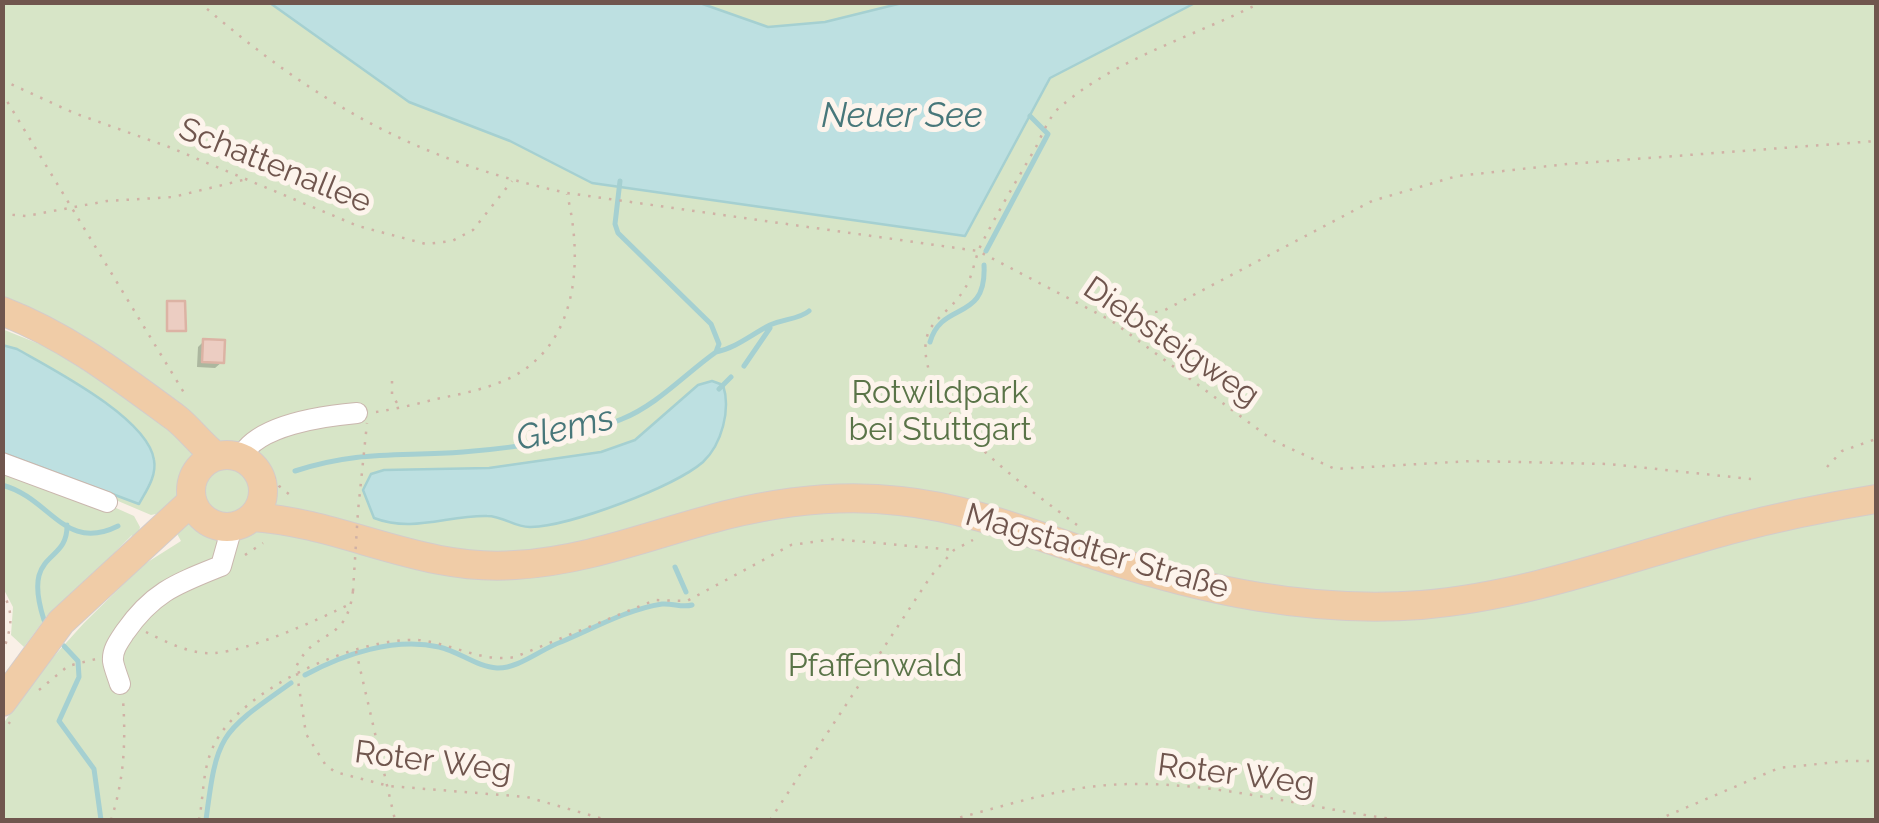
<!DOCTYPE html>
<meta charset="utf-8">
<style>
body{margin:0}
#map{position:relative;width:1879px;height:823px;overflow:hidden;background:#f9f0e7;font-family:Raleway,sans-serif}
canvas{display:block}
.frame{position:absolute;inset:0;border:5px solid #70564e;pointer-events:none}
</style>
<div id="map">
<canvas width="1879" height="823"></canvas>
<div class="frame"></div>
</div>
<script>
const c = document.querySelector('canvas').getContext('2d');
c.lineJoin = 'round';
function fill(path, color) {
  c.fillStyle = color;
  c.fill(path, 'evenodd');
}
function trace(path, color, width, dash) {
  c.strokeStyle = color;
  c.lineWidth = width;
  c.lineCap = dash ? 'butt' : 'round';
  c.setLineDash(dash || []);
  c.stroke(path);
}
function label(font, color, halo, rows, align = 'center') {
  c.font = font + ' Raleway,sans-serif';
  c.lineWidth = 10;
  c.setLineDash([]);
  c.textBaseline = 'middle';
  c.strokeStyle = halo;
  c.fillStyle = color;
  for (const [text, x, y, turn = 0] of rows) {
    c.save();
    c.translate(x, y);
    c.rotate((+turn || 0) * Math.PI / 180);
    c.textAlign = isNaN(turn) ? turn : align;
    if (halo) c.strokeText(text, 0, 0);
    c.fillText(text, 0, 0);
    c.restore();
  }
}
const green = new Path2D(`
 M3,3H1876V820H3V724L38,674L84,623L143,565L181,541L165,512L151,515L111,498L113,494L139,503L154,474L104,401L17,349L3,345L2,329L47,347L118,392L139,373L60,323L3,300Z
 M2,453L111,493L107,504L134,516L140,527L138,536L130,542L132,535L50,618L47,616L24,647L11,635L13,607L3,588Z`);
const water = new Path2D(`
 M697,2L768,27L825,22L906,2L1195,3L1050,78L965,236L592,183L510,141L409,102L270,3Z
 M2,345L17,349C52,369 148,418 154,460C157,476 146,491 139,504L3,453Z
 M712,381L723,385C731,409 722,444 703,462C674,487 570,526 531,527C515,528 504,516 487,516C448,515 413,533 374,518L363,490L371,474L384,470L489,468L601,452L635,440L698,385Z`);
const shadow = new Path2D(`
 M168,304L183,330L181,332H166Z
 M204,341L222,362L215,368L197,367L198,347Z`);
const stream = new Path2D(`
 M620,181L615,224L618,233L711,324L719,344L716,352
 M986,251L1048,134L1030,116
 M930,342C942,300 987,323 984,265
 M744,366L770,328
 M719,389L731,377
 M295,471C359,450 400,457 463,452C515,448 574,440 622,419C657,405 685,374 716,352C736,348 752,334 770,325C783,319 800,319 809,311
 M2,485C51,498 64,553 118,526
 M675,567L686,592
 M44,620C21,548 68,566 67,525
 M64,646L78,661L79,677L59,721L94,769L101,820
 M305,675C344,654 394,637 439,647C458,651 477,667 497,668C518,669 541,649 561,642C592,629 628,609 662,604C673,603 682,608 692,605
 M206,820C217,733 220,733 291,683`);
const building = new Path2D(`
 M167,301H185L186,331H167Z
 M203,339L225,340L224,363L202,362Z`);
const path = new Path2D(`
 M199,2C316,103 415,160 567,193L978,251L1112,321L1274,441L1335,469L1471,461L1609,464L1751,479
 M2,80L74,113L169,147L358,226L426,244L452,241L473,230L512,181
 M2,93L186,396
 M2,214L26,216L107,201L173,197L243,180
 M1114,321L1165,310L1372,201L1457,176L1568,164L1876,141
 M392,381V396L400,407
 M376,412C396,409 417,404 436,399C461,394 487,389 510,378C579,344 583,259 567,194
 M262,459L279,486L290,495L289,500
 M1827,467L1842,451L1876,439
 M1077,525C1029,489 948,434 930,374C913,318 947,323 968,283C973,272 975,259 980,247C997,213 1017,180 1036,147C1042,135 1049,117 1059,108C1116,58 1195,36 1262,2
 M245,555L263,543
 M2,591C16,616 10,630 2,655
 M353,591C346,646 316,626 296,667L306,734L325,764L335,772L389,786L527,797L607,820
 M146,632C166,642 192,655 214,653C249,651 318,620 350,604
 M356,651L395,820
 M39,690L68,666L96,659
 M2,732L10,722
 M111,820C124,780 126,742 123,700
 M199,820C204,795 202,769 214,745C241,689 356,637 418,640C451,643 482,663 515,657L655,600L687,601L791,545L834,539L954,550
 M770,820L931,576L954,550L973,540
 M950,820C1002,807 1054,789 1108,785C1207,778 1303,808 1400,820
 M1657,820L1779,768L1847,761H1876`);
const minor = new Path2D(`
 M241,457C257,425 323,416 357,413
 M2,463L107,502
 M120,684C118,677 114,668 113,661C112,650 119,641 125,632C153,592 176,584 221,566L232,527`);
const major = new Path2D(`
 M2,311C69,337 120,377 176,418C190,429 201,445 216,456
 M191 491a36 36 0 1 1 72 0a36 36 0 1 1-72 0Z
 M253,517C343,523 421,572 515,565C588,561 655,533 726,515C783,501 841,494 900,501C970,508 1034,535 1101,557C1205,591 1310,613 1421,605C1528,596 1627,558 1729,530C1778,517 1827,507 1876,499
 M2,702L61,622L192,501`);
const pathBridge = new Path2D(`
 M353,591L358,511L367,423`);
const streetNames = [
 ["Schattenallee",275,166,22],
 ["Diebsteigweg",1171,342,34],
 ["Magstadter Straße",1097,552,16],
 ["Roter Weg",433,762,7],
 ["Roter Weg",1236,775,7]
];
const parkNames = [
 ["Rotwildpark",940,393],
 ["bei Stuttgart",940,430],
 ["Pfaffenwald",875,666]
];
const waterNames = [
 ["Neuer See",902,116],
 ["Glems",565,429,-13]
];
fill(green, '#d7e5c7');
fill(water, '#bde0e1');
trace(water, '#a5d0d1', 2.5);
fill(shadow, '#0003');
trace(stream, '#a5d0d1', 5);
fill(building, '#eccdc2');
trace(building, '#dcb3a4', 2.5);
trace(minor, '#cab7ae', 22);
trace(major, '#d4ccca', 30);
trace(path, '#d0b1a5', 2.5, [2.5, 8]);
trace(minor, '#fff', 20);
trace(major, '#f0cca7', 28);
trace(pathBridge, '#d0b1a5', 2.5, [2.5, 8]);
label('32px', '#70564e', '#fdf4ec', streetNames);
label('32px', '#5a7448', '#fdf4ec', parkNames);
label('italic 35px', '#47777a', '#fdf4ec', waterNames);
</script>
